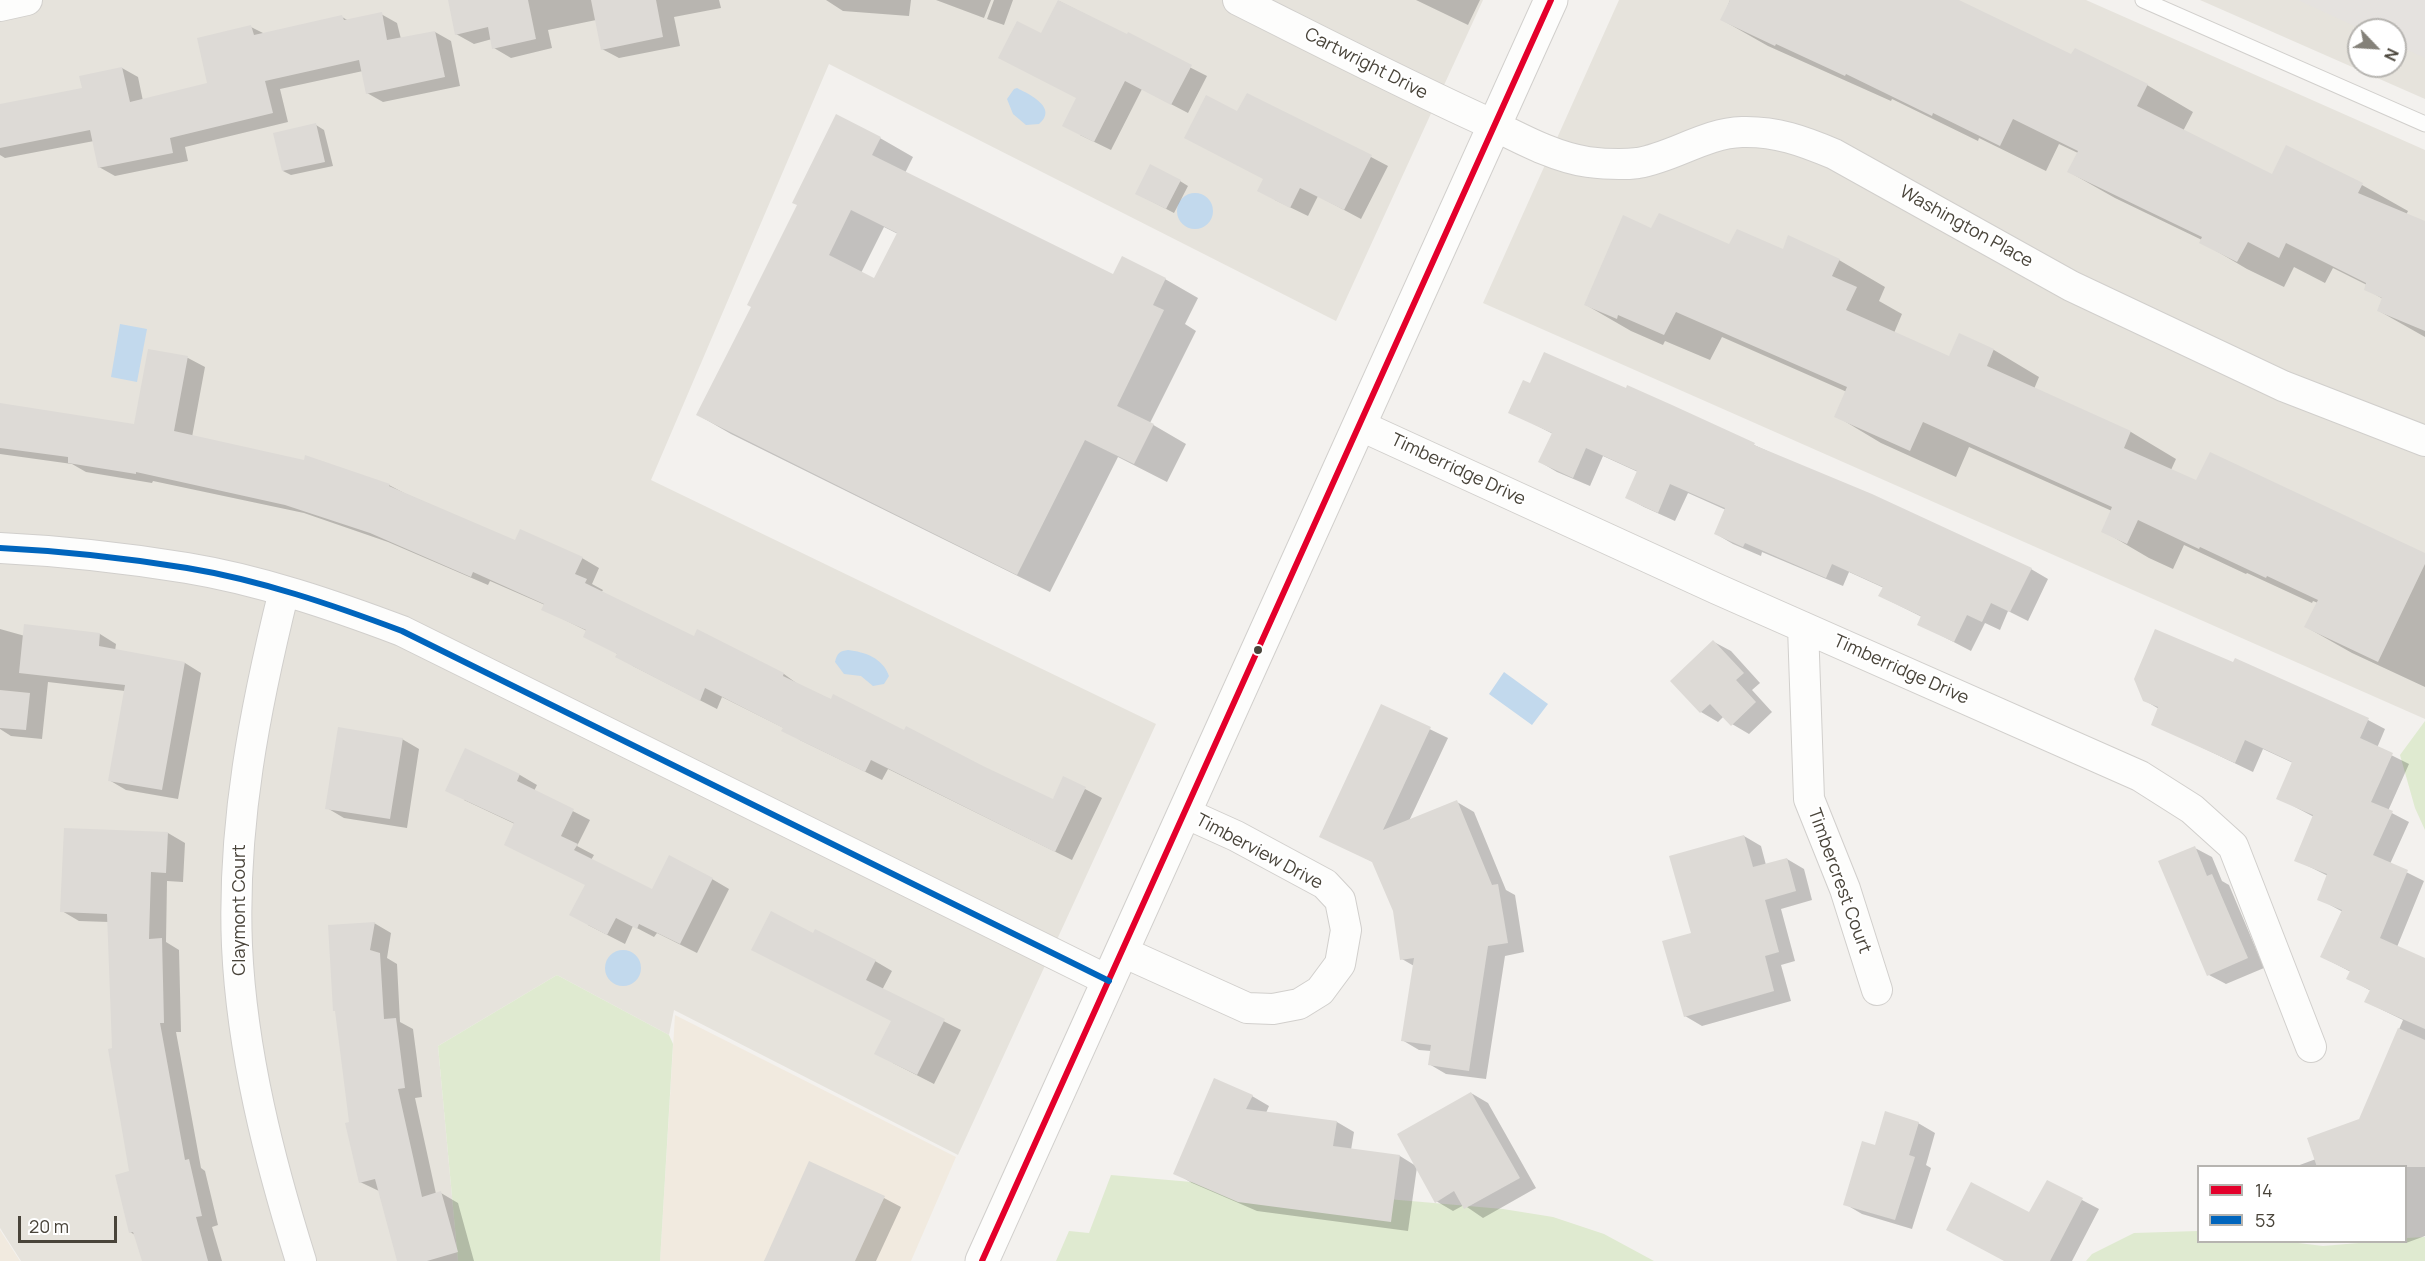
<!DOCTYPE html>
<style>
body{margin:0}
#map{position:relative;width:2425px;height:1261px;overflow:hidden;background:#f3f1ee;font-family:Manrope,sans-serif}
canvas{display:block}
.legend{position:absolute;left:2197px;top:1165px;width:210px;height:78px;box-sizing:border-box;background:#fff;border:2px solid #b6b4b0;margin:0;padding:8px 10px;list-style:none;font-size:18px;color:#49443a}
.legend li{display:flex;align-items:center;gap:12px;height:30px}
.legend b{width:30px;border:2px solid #b6b4b0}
.north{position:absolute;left:2347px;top:18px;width:60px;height:60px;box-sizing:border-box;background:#fff;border:2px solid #b6b4b0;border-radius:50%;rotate:115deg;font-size:16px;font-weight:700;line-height:24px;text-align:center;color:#49443a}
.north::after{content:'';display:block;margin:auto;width:21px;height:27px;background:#848179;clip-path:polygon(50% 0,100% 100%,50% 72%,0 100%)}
.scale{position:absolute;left:18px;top:1216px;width:99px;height:27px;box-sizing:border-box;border:3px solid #49443a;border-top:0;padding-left:8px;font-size:18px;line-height:21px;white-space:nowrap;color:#49443a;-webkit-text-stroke:4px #fff;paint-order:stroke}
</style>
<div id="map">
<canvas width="2425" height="1261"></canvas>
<ul class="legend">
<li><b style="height:8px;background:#e4002b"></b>14</li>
<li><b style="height:8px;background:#0065bd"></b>53</li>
</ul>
<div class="north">N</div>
<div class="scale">20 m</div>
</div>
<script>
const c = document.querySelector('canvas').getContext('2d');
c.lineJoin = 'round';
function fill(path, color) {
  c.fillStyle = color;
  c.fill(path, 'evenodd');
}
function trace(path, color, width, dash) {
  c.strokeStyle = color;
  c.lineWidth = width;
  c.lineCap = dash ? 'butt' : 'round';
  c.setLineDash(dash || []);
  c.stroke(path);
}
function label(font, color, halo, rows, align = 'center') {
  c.font = font + ' Manrope,sans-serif';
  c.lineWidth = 4.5;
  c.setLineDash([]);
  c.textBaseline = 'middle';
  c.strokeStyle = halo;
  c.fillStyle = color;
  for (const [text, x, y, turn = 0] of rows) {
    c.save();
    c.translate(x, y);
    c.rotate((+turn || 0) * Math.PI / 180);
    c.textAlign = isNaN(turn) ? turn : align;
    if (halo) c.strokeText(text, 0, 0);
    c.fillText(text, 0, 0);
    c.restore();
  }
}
const residential = new Path2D(`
 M0,0H1483L1336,321L829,64L651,480L1156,724L958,1155L674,1010L669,1035L557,975L438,1046L458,1261H21L0,1228Z
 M1619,0H2086L2425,150V719L1483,303Z
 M2200,0H2425V99ZM2359,30H2395V66H2359Z`);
const commercial = new Path2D(`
 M675,1015L956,1157L911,1261H660Z
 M0,1230L20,1261H0Z`);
const green = new Path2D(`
 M2425,721V830L2415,808L2400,755Z
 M557,975L669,1035L673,1044L660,1261H458L438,1046Z
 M1111,1175L1503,1209L1553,1217L1604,1234L1654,1261H1056L1069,1231L1089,1233Z
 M2198,1231V1242H2290L2323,1246L2370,1242H2406V1238L2425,1237V1261H2086L2092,1254L2134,1233Z`);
const parking = new Path2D(`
 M2298,0H2425V58L2395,44V30H2363Z`);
const water = new Path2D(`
 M1017,88C1031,95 1058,108 1039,124L1026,125L1013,114L1007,99L1014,89Z
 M1177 211a18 18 0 1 1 36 0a18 18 0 1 1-36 0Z
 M120,324L147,329L137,382L111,377Z
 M848,650C865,652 883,658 889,676L884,684L873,686L861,676L844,674L835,662C837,653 840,651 848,650Z
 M1504,672L1548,704L1532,725L1489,694Z
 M605 968a18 18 0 1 1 36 0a18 18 0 1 1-36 0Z`);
const shadow = new Path2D(`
 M449,0H719L721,8L674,17L680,46L619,58L602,49L596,20L548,30L552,48L511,58L494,48L492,39L474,44L456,34Z
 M826,0H911L909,16L843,11Z
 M936,0H991L984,18Z
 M994,0H1013L1004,25L987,19Z
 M1416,0H1480L1468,25Z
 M1730,0H1956L2072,56L2147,85L2193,112L2183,131L2273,176L2362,185L2408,211L2406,215L2425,223V337L2379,311L2383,299L2366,289L2367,285L2333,268L2325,283L2294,267L2284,287L2247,269L2201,242L2202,240L2115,198L2069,172L2078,153L2059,144L2046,171L1979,138L1978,141L1892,99L1891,101L1768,46L1722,20Z
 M1059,1L1207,76L1188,113L1142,89L1111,150L1080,135L1078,98L1041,35Z
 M381,14L397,23L401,39L435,32L451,41L460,86L383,102L367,93L363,71L280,89L288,122L185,147L188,161L115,176L99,167L94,141L5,158L0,155V106L83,89L122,68L138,77L143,101L209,84L251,27L265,34L342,17L349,21Z
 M1238,113L1371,157L1388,166L1361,219L1318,196L1308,216L1275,200L1264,179Z
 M316,125L324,130L333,166L291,175L283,171Z
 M880,138L913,157L905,173L1114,276L1165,279L1198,298L1185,324L1196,331L1150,423L1186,444L1167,482L1118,457L1050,592L731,434L698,415ZM884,227L898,234L875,280L861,273Z
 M1180,181L1188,186L1174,213L1145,198Z
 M1652,230L1730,246L1783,251L1839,260L1885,287L1879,301L1902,314L1894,333L1950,358L1960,335L1994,350L2039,377L2034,389L2131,432L2176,459L2171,470L2197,482L2425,555V687L2352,653L2306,627L2318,603L2313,601L2312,603L2247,573L2246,574L2184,545L2173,569L2149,558L2103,531L2112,511L1969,447L1956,477L1881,443L1836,416L1847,392L1722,337L1710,360L1665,341L1663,345L1631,331L1586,305Z
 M149,351L188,358L205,367L192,437L389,485L406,494L516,542L582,558L599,568L592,584L603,590L601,593L694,638L784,674L799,685L1053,801L1064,778L1085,789L1102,798L1072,860L888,769L882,780L800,740L784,728L722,697L717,709L633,666L587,631L543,609L545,605L490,581L488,585L388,542L304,513L153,481L152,483L86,472L72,464L0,454V405L135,426Z
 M1510,412L1754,445L2031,569L2048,579L2028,621L2008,611L2000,630L1985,623L1971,651L1919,624L1922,617L1880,596L1884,588L1849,572L1843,586L1762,552L1761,556L1733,544L1716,534L1726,510L1688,493L1675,521L1644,507L1627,498L1638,472L1603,456L1590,486L1557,472L1540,462L1553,434Z
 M0,629L25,636L100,634L116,644L115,651L185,663L201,673L178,799L126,790L109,780L125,691L48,682L42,739L11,736L0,729Z
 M1714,642L1731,651L1760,683L1752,690L1772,712L1749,734L1732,724L1724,716L1718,722L1701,712L1672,681Z
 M2144,700L2368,720L2385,729L2377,748L2409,764L2388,811L2409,822L2390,864L2424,881L2397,947L2425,959V1236L2406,1243L2404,1242L2406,1166H2297L2316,1159L2360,1120L2403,1020L2366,1002L2371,991L2348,978L2351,972L2322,957L2343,912L2319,899L2328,876L2296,860L2314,817L2278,798L2293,763L2263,749L2253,772L2153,724L2159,709Z
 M1382,706L1448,738L1409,821L1457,802L1474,812L1506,890L1515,895L1524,952L1505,956L1486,1079L1446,1074L1429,1064L1431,1051L1419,1050L1402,1040L1414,966L1402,959L1394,911L1375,863L1321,836Z
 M402,739L419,749L407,828L344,818L327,808Z
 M466,750L520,775L537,785L534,791L590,820L577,846L594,855L591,860L653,891L712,879L729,889L697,953L657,933L654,937L633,926L625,944L588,925L586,885L515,824L464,800Z
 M168,833L185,843L183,882L167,881L166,942L179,950L181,1032H176L201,1168L205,1171L218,1225L212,1227L222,1261H143L135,1235L130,1232L131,1172L114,1049L109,922L79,921L62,911Z
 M1744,836L1761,846L1766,865L1787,859L1804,869L1812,900L1781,909L1795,961L1781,965L1791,1001L1702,1026L1685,1016L1693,934Z
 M2195,848L2212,857L2222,881L2229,885L2264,968L2226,984L2209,975Z
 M374,923L391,933L387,958L397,964L400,1022L413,1029L422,1097L415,1098L436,1194L441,1193L458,1203L474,1261H398L379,1191L360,1182L337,1012Z
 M814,935L875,961L892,971L882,990L961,1030L934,1084L893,1063L892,1021Z
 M1471,1093L1488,1103L1536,1188L1483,1218L1464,1205L1453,1211L1436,1201L1417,1167L1408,1231L1257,1211L1192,1183L1175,1173L1252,1096L1269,1106L1266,1113L1337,1122L1354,1132L1351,1150L1400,1156L1416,1166Z
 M1918,1123L1935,1133L1926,1165L1931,1168L1912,1229L1862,1214L1845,1204L1876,1147Z
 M884,1198L901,1207L876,1261H764Z
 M2082,1200L2099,1209L2072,1261H2006L2030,1214Z`);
const building = new Path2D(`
 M448,0H528L536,39L492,49L488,27L455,35Z
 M591,0H656L663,37L601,50Z
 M1058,0L1127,34L1128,32L1192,65L1171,105L1125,81L1094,142L1062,126L1076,98L998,58L1017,21L1041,33Z
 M1730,0H1959L2071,54L2075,48L2148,84L2137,106L2272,174L2286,145L2363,183L2358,193L2425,221V331L2377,311L2382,298L2364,290L2366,283L2286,243L2279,258L2248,242L2237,262L2199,243L2202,237L2067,172L2078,151L2013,119L2000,146L1933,113L1932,116L1846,74L1845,76L1776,44L1775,46L1720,20Z
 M382,12L387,40L435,31L445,77L366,94L359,60L265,81L273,113L170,138L173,153L98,168L90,130L0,148V104L82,88L79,76L122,67L130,102L207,83L197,38L251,25L254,35L342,15L344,20Z
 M1247,93L1372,155L1344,210L1300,188L1290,208L1257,191L1263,179L1184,138L1206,95L1237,111Z
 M836,114L881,137L872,155L1113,274L1122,256L1166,278L1153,305L1164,310L1117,406L1154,424L1134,464L1085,440L1017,575L696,415L751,307L747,305L797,205L792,203ZM851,210L897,233L874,278L829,255Z
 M316,123L325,162L282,171L273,133Z
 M1150,164L1181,180L1166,209L1135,194Z
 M1659,213L1729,244L1737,229L1783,249L1788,235L1840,259L1832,276L1857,287L1846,310L1949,356L1959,333L1994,349L1987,366L2131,431L2124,448L2196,480L2210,452L2425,553V564L2378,662L2304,627L2318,600L2267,576L2266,578L2200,547L2199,549L2138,520L2127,544L2101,532L2112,507L1923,422L1910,451L1834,417L1847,387L1676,312L1664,335L1618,315L1617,319L1584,305L1623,215L1651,228Z
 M148,349L188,356L174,431L304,460L305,455L390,484L389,486L515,540L520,529L583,557L575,574L587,579L585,583L694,636L697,629L784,673L783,676L831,699L833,694L904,730L906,726L983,766L1053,799L1063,776L1086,787L1055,852L871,760L865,772L781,731L783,728L705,688L700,701L615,657L617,654L583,637L586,630L541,610L544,604L473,572L471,577L370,533L285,505L136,472V474L68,463V457L0,448V403L134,424Z
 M1544,352L1626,388L1627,385L1672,405L1755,443L1754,445L1872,494L2032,568L2010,612L1991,603L1982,622L1967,615L1954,642L1917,625L1921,616L1878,596L1883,587L1832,564L1826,578L1745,543L1743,547L1714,534L1725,508L1670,484L1658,513L1625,498L1637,471L1586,448L1573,478L1538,462L1552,433L1508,413L1523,380L1530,383Z
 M24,624L100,633L99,646L185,662L162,790L108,781L125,685L19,673Z
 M2155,629L2233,662L2235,658L2369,718L2360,738L2393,753L2371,802L2393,811L2373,855L2408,870L2380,938L2425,958V1029L2364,1002L2370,990L2346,979L2350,971L2320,957L2342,910L2317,900L2327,874L2294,861L2313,815L2276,799L2292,762L2245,740L2235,763L2151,725L2158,707L2143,701L2134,679Z
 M1713,640L1744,673L1736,680L1756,702L1731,726L1710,704L1700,713L1670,681Z
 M0,690L30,693L26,730L0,728Z
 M1381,704L1431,727L1383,830L1457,800L1492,885L1498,884L1508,943L1488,946L1469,1071L1428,1065L1431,1045L1401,1041L1414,958L1400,960L1393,911L1372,862L1319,837Z
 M338,727L403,738L390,819L325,809Z
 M465,748L520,774L517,781L574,809L561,836L578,844L574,850L652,889L669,855L713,878L680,944L639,924L637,929L616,918L607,935L569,915L585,885L504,845L514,823L445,791Z
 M64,828L168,832L166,873L151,872L149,939L162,938L164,1023H160L185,1160L189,1159L202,1216L196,1217L208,1261H142L133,1232L129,1233L115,1175L129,1171L108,1049L112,1048L107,914L60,912Z
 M1744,835L1753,867L1787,858L1796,891L1765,900L1779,952L1765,956L1774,991L1684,1017L1662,941L1691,933L1669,856Z
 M2195,846L2207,876L2212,874L2248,958L2207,976L2158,861Z
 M771,911L813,933L815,929L876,960L866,980L945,1019L917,1075L874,1054L891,1021L751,950Z
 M375,922L370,950L380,953L384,1019L396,1018L405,1088L398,1089L422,1197L441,1191L458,1252L427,1261H397L375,1179L359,1183L345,1123L349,1122L335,1011H333L328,925Z
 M2398,1028L2425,1040V1167H2317L2307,1138L2359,1119Z
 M1214,1078L1253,1095L1246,1109L1337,1121L1333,1146L1400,1155L1391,1222L1238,1202L1173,1174Z
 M1471,1092L1520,1178L1464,1209L1454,1191L1435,1203L1397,1134Z
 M1885,1111L1919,1122L1909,1155L1915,1157L1895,1220L1843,1205L1862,1141L1875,1145Z
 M809,1161L885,1196L855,1261H764Z
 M2047,1180L2083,1198L2050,1261H2004L1946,1230L1971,1182L2029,1212Z`);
const service = new Path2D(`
 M2143,0L2425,124`);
const minor = new Path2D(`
 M1238,0C1320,41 1403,84 1487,122C1518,137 1553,157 1588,162C1604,164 1622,165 1638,163C1674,157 1705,133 1742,132C1776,131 1803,141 1834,154L2071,286L2283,386L2425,441
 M0,6L27,0
 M1359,425L1717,589L2140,776L2192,809L2233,846L2311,1047
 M0,548C63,551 125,558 187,568C260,580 333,605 402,631L1109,981
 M284,591C255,708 232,825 237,946C242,1053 269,1159 301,1261
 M1803,627L1809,799L1845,889L1877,990
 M1123,952L1247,1008L1273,1009L1299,1004L1320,991L1340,964L1346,930L1340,900L1325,884L1236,836L1185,813`);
const tertiary = new Path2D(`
 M982,1261L1551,0`);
const bus1 = new Path2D(`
 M982,1261L1551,0`);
const bus2 = new Path2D(`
 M0,548C63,551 125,558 187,568C260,580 333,605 402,631L1109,981`);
const markers = [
 [1258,650,5,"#49443a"]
];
const streetNames = [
 ["Cartwright Drive",1366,64,27],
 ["Washington Place",1966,227,29],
 ["Timberridge Drive",1458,470,25],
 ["Timberridge Drive",1901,670,24],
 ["Timberview Drive",1259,852,28],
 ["Timbercrest Court",1839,881,70],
 ["Claymont Court",240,910,-90]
];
fill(residential, '#e6e3dc');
fill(commercial, '#f1eadf');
fill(green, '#dfead0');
fill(parking, '#e5e2df');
fill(water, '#c2d9ed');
fill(shadow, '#0003');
fill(building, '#dddad6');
trace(service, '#d1cfcc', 17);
trace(minor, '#d1cfcc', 32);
trace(tertiary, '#d1cfcc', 35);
trace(service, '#fdfdfc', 15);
trace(minor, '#fdfdfc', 30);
trace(tertiary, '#fdfdfc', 33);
trace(bus1, '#e4002b', 6);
trace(bus2, '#0065bd', 6);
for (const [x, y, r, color] of markers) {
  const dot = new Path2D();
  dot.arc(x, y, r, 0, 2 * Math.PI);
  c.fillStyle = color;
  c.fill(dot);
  trace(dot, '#fff', 2);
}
label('18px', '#49443a', '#fff', streetNames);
</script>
